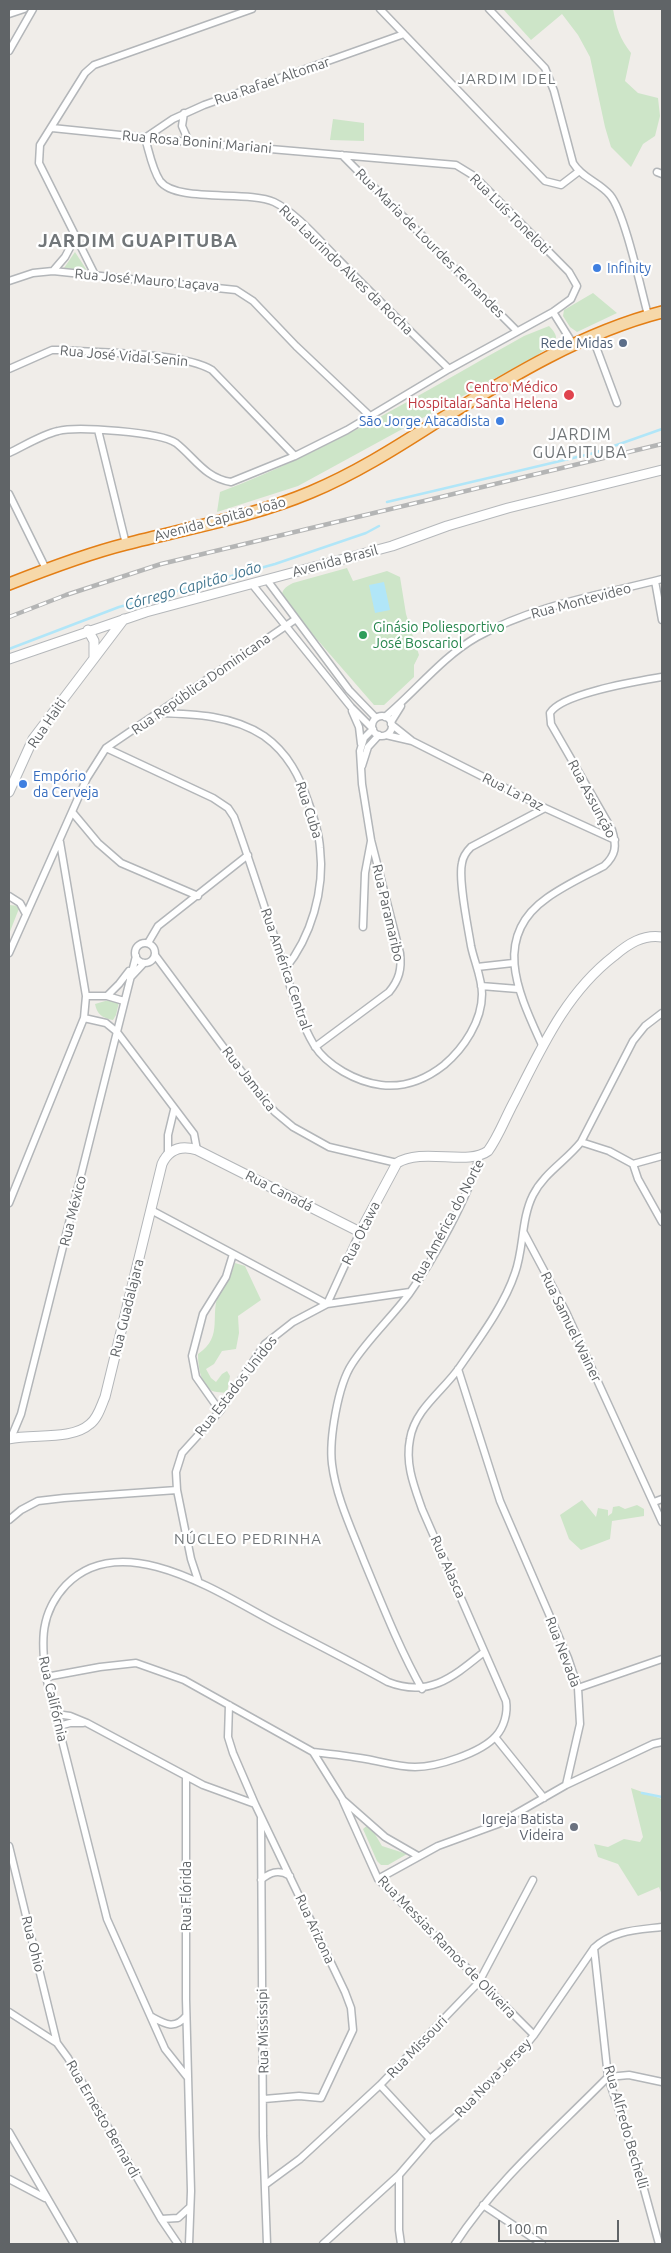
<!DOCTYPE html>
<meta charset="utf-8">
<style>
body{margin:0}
#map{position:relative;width:671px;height:2253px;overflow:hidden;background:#f0ede9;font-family:Ubuntu,sans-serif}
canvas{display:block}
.frame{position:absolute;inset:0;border:10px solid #606467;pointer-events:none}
.scale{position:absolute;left:498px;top:2220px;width:121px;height:22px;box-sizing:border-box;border:2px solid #606467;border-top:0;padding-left:6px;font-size:15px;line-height:18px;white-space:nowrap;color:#606467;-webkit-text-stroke:4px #fff;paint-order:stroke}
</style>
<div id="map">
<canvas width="671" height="2253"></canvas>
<div class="frame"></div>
<div class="scale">100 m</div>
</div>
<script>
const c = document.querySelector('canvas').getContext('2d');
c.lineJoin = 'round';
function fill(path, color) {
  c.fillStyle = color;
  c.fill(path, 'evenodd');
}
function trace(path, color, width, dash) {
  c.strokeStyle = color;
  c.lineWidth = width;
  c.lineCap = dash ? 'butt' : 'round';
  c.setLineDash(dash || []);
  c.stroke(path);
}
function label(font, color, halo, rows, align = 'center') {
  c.font = font + ' Ubuntu,sans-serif';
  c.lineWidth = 4.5;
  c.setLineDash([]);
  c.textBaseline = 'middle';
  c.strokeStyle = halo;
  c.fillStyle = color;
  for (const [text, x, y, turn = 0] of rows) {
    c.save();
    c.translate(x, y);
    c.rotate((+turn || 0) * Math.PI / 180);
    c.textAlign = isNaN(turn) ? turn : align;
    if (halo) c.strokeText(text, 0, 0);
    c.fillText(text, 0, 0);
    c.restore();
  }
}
const green = new Path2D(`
 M503,9H613C616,27 620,39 631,53L625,81L638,93L658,98L660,116L655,136L643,144L631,167L611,147L605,127L590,57L578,35L562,14L531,40Z
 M333,119L364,123V141L330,140Z
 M75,252L88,272L64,268Z
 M593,293L617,313L577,332L570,327L563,316L564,310Z
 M549,326C566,343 549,346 536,356L298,486L217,512L220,492C327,452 425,391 524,336Z
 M347,568L353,581L387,571L400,577L406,614L419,655L414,665V677L384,705H374L282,599C281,590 285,587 293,583Z
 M9,905L20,906L9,934Z
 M112,999L119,1002L116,1015L113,1020C102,1018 97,1014 95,1004Z
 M235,1263L245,1266L261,1300L238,1316L239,1333L236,1349L222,1351L214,1364L206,1369L211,1378L216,1382L222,1374L227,1371L230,1376L227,1393C221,1392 212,1393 208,1388C200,1380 198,1365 198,1354C225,1336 208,1314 220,1291C226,1280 231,1277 235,1263Z
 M582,1500L596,1517L598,1508L608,1510V1516L612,1513L613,1507L619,1506L625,1509L637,1505L644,1509V1516L612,1521L610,1539L581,1550L569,1539L560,1515Z
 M631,1788L662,1799V1895L659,1887L638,1896L618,1864L598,1857L594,1844L608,1847L624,1839L640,1842L643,1837Z
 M369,1824L382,1846L407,1854L388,1865H381L377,1861L363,1829Z`);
const water = new Path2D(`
 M384,582L390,610L375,613L369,585Z`);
const stream = new Path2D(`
 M387,502L594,453L662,429
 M9,649L119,607L275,564L366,533L379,526
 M642,1793L662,1797`);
const minor = new Path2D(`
 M380,9L545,181L561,185L578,172
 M489,9L545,68L554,91L573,163C582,178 599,182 610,195C625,213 641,290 648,315
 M9,14L24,9
 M404,34L204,105L173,119L145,138C149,151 152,169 160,181C176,203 248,190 274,202C295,212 319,240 336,257C373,295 411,332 449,369
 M9,51L33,9
 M184,113L182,126L189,142
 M342,155L517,331
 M657,172L662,174
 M53,271L65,257L75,238
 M95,275L39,163L40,145L85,73L94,65L252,9
 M9,281L33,273L53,271L236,290L253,301L296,346L371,417
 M553,312L573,344
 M592,336L617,403
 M9,369L52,350H62C100,353 182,352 212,370L295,456
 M98,430L126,544
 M9,453C24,446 41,435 58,431C77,426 160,432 176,443C195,458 205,478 231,482L295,456L347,430L449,369L553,312L571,299L577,286L569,272L474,176L456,165L189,142L52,128
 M9,494L46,569
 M267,580L349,690L376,718
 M655,581L662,620
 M252,584L351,707L372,728
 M352,711L359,727L361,744
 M158,713C194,714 232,715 264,736C288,753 300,777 309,804C314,818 319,833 320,848C325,890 311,937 285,969
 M372 726a10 10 0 1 1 20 0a10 10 0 1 1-20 0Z
 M385,717C416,691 442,657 477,637C535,605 600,595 662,579
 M391,722L401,706
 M391,724L411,740
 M386,735L412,741L545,808L615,840
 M106,748L213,798L228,808L234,817C251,864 266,912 282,960C291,988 299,1020 314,1045C327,1066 357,1082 381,1085C405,1088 425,1080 444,1065C464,1048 482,1021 482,994C482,978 474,961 471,946C468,927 458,880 462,863C463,856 466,852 471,847L545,808
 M362,766L368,747L379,735
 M73,813L98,843L121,863L198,896
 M9,896L20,903L26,914
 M363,927L365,873L371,841
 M148,943L158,926L248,855
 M135 953a10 10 0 1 1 20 0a10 10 0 1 1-20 0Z
 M9,953L87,778L106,748L296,619
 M155,955L253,1087L275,1112L293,1127L329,1147L397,1163
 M477,967L513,963
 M130,978L144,963
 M481,986L518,989
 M86,996H107L124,1001
 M107,996L119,984L129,971
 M84,1018L106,1023L117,1032L194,1134L197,1150
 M542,1045C520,996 490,938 547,898C565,885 585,876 604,866C616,855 617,846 612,830L551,724L550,713C562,693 639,681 662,677
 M315,1047L389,992C399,980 402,969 400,953L371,840L362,784L360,751L364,738L373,729
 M581,1142L609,1151L633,1164L638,1179L662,1222
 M168,1153V1135L174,1110
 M633,1164L662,1156
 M9,1203L84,1018L86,996L60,842
 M151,1210L327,1304L360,1232
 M524,1233L566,1312L662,1522
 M458,1369L500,1501L568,1658L578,1688L580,1724L566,1785
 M220,1411L196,1377L192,1356L203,1314L226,1277L233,1254
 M11,1438L21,1414L136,956
 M654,1502L662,1499
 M9,1520L21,1510L38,1501L64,1498L177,1490
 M198,1580L191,1559L177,1490L176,1472L182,1453L220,1411L265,1344L293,1322L327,1304L410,1292
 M46,1677L100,1667L136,1663L184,1680L313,1752L343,1800L385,1837L418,1856
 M578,1688L662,1659
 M422,1689C399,1648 382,1604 364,1561C352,1530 336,1497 332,1464C329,1439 338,1385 352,1364C368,1339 391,1318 409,1294C432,1262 471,1193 479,1156
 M229,1705L228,1737L233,1753L255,1804L345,1992L351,2008L353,2030L321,2098L299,2096L264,2099
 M56,1714L70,1716L87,1723L203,1785L255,1804
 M59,1726L70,1723H83
 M495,1737L544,1798
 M313,1752C331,1754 349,1756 366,1759C383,1762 398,1767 415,1767C437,1767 481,1753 496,1736C504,1727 508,1713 506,1701L422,1509C414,1486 405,1464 410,1439C415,1409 443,1391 459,1368C479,1339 504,1306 515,1273C524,1248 521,1219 533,1195C544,1173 566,1161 581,1142L633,1041L645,1026L662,1013
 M186,1776V1999L191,2191L189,2244
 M343,1801L378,1879L534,2035
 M261,1818L263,2136L267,2244
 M9,1846L57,2043
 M378,1879L438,1846L498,1824L566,1785L653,1744L662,1742
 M261,1880C270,1872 279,1869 290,1876
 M594,1948L608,2077L639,2171L659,2244
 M9,2012L57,2043L68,2058L161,2219L178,2244
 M152,2017C165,2024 175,2030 186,2016
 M188,2078L165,2049L107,1919L46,1677C41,1641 40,1613 66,1585C122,1527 219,1593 274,1622C312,1642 350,1661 388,1682C429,1698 453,1677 484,1652
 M380,2085L430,2139
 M9,2132L74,2244
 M399,2175V2230L401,2244
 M9,2179L45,2198
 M266,2184L300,2159L380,2085L479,1982L533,1880
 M483,2205L542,2244
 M161,2219L178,2218L190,2207
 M323,2244L399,2175L430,2139L458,2115L516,2057L534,2035L594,1948C613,1930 637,1930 662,1927
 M455,2244C496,2181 555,2131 608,2077L629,2075L662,2082`);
const tertiary = new Path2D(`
 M9,1439C32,1433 71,1441 90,1424C98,1418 101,1406 105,1397L162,1164C169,1149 181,1145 197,1150L360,1232L397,1163C422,1147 468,1166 488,1151C499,1136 506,1116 515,1100C542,1047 566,993 614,956C628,944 643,934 662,937`);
const secondary = new Path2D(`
 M88,630L94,641V658
 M9,659L146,612L392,546L447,526L508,508L662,470
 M9,792L33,739L124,619`);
const trunk = new Path2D(`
 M9,584C47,569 86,554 126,544C188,528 252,517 311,492C354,474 394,449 433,424C505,380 580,333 662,312`);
const rail = new Path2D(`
 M9,617L66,595L161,564L662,444`);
const markers = [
 [597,268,5,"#3f7fe0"],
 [623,343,5,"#5c6f8a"],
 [569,395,6,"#e0444e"],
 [500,421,5,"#3f7fe0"],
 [363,635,5,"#2e9e5b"],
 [23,784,5,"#3f7fe0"],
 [574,1827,5,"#6b7280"]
];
const streetNames = [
 ["Rua Rafael Altomar",272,81,-19],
 ["Rua Rosa Bonini Mariani",197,142,5],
 ["Rua Luís Toneloti",510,214,45],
 ["Rua Maria de Lourdes Fernandes",430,243,45],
 ["Rua Laurindo Alves da Rocha",346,270,44],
 ["Rua José Mauro Laçava",147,280,5],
 ["Rua José Vidal Senin",124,356,5],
 ["Avenida Capitão João",220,519,-15],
 ["Avenida Brasil",335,561,-15],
 ["Rua Montevideo",581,601,-15],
 ["Rua República Dominicana",201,684,-35],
 ["Rua Haiti",47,723,-56],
 ["Rua La Paz",513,792,27],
 ["Rua Assunção",592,799,62],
 ["Rua Cuba",309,810,72],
 ["Rua Paramaribo",388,913,77],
 ["Rua América Central",286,969,71],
 ["Rua Jamaica",249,1079,52],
 ["Rua Canadá",279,1191,27],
 ["Rua México",73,1211,-76],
 ["Rua América do Norte",448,1221,-62],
 ["Rua Otawa",361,1233,-64],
 ["Rua Guadalajara",127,1308,-76],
 ["Rua Samuel Wainer",571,1327,64],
 ["Rua Estados Unidos",236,1386,-52],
 ["Rua Alasca",448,1567,66],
 ["Rua Nevada",563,1652,69],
 ["Rua Califórnia",53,1699,77],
 ["Rua Flórida",186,1896,-90],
 ["Rua Arizona",315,1929,65],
 ["Rua Ohio",33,1944,76],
 ["Rua Messias Ramos de Oliveira",447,1947,46],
 ["Rua Mississipi",263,2031,-91],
 ["Rua Missouri",417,2047,-46],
 ["Rua Nova Jersey",493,2078,-46],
 ["Rua Ernesto Bernardi",103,2119,60],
 ["Rua Alfredo Bechelli",626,2127,74]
];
const shopNames = [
 ["Infinity",607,268],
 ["São Jorge Atacadista",490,421,"right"],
 ["Empório",33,776],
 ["da Cerveja",33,792]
];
const serviceNames = [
 ["Rede Midas",613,343]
];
const healthNames = [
 ["Centro Médico",558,387],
 ["Hospitalar Santa Helena",558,403]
];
const leisureNames = [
 ["Ginásio Poliesportivo",373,627],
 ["José Boscariol",373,643]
];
const worshipNames = [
 ["Igreja Batista",564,1819],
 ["Videira",564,1835]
];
const neighbourhoodNames = [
 ["JARDIM IDEL",507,79],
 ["NÚCLEO PEDRINHA",248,1539]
];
const waterNames = [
 ["Córrego Capitão João",193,586,-16]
];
const quarterNames = [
 ["JARDIM",580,435],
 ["GUAPITUBA",580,453]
];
const districtNames = [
 ["JARDIM GUAPITUBA",138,241]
];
fill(green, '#cde5c8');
fill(water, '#b1e6f8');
trace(stream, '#b1e6f8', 2.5);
trace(minor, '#b3b6b9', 9);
trace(tertiary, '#b3b6b9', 11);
trace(secondary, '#b5b8bb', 11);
trace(trunk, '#e37e15', 14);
trace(minor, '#fff', 6);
trace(tertiary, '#fff', 9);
trace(secondary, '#fff', 9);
trace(trunk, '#f6d8a9', 11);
trace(rail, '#b4b5b5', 4.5);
trace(rail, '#fff', 2.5, [8]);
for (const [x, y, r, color] of markers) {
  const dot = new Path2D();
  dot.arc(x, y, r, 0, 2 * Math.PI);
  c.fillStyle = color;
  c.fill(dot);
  trace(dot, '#fff', 2);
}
label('14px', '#606467', '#fff', streetNames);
label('14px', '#366cbe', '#fff', shopNames, 'left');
label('14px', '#4e5e75', '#fff', serviceNames, 'right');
label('14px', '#be3a42', '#fff', healthNames, 'right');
label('14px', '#27864d', '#fff', leisureNames, 'left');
label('14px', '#5b616d', '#fff', worshipNames, 'right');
c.letterSpacing = '1px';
label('15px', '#717679', '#fff', neighbourhoodNames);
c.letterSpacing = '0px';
label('italic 15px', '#437790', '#fff', waterNames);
c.letterSpacing = '1px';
label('16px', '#717679', '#fff', quarterNames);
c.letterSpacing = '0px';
c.letterSpacing = '1px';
label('bold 19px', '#717679', '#fff', districtNames);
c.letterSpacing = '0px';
</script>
